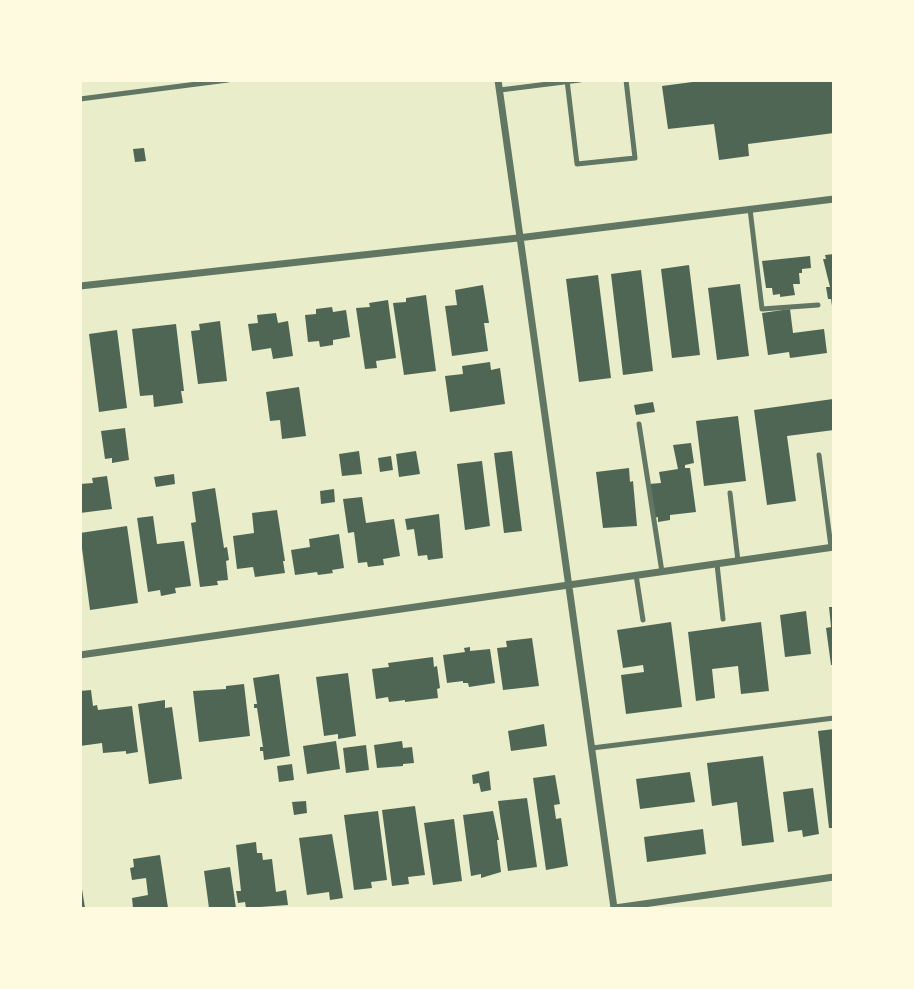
<!DOCTYPE html>
<style>
body{margin:0}
#map{position:relative;width:914px;height:989px;overflow:hidden;background:#e9edc9;font-family:Rubik,sans-serif}
canvas{display:block}
.frame{position:absolute;inset:0;border:82px solid #fefae0;pointer-events:none}
</style>
<div id="map">
<canvas width="914" height="989"></canvas>
<div class="frame"></div>
</div>
<script>
const c = document.querySelector('canvas').getContext('2d');
c.lineJoin = 'round';
function fill(path, color) {
  c.fillStyle = color;
  c.fill(path, 'evenodd');
}
function trace(path, color, width, dash) {
  c.strokeStyle = color;
  c.lineWidth = width;
  c.lineCap = dash ? 'butt' : 'round';
  c.setLineDash(dash || []);
  c.stroke(path);
}
const building = new Path2D(`
 M708,80H834V133L748,144L749,156L719,160L714,124L668,129L662,86Z
 M144,148L146,161L135,162L133,149Z
 M834,254V306H832L831,299H828L826,287H830L823,259H826L825,255Z
 M810,256L811,268L802,269V273H799L800,284H793L795,295L780,297V294L773,295L772,288H766L762,261Z
 M689,265L700,355L672,358L661,269Z
 M641,270L653,371L623,375L611,274Z
 M598,275L611,378L579,382L566,279Z
 M740,284L749,356L717,360L708,288Z
 M483,285L489,323H484L488,351L452,356L445,306L457,305L455,290Z
 M426,295L436,371L404,375L393,303L406,302V298Z
 M388,300L396,358L376,361L377,368L365,369L356,308L370,307L369,303Z
 M332,307L333,312L346,310L350,337L333,340V345L320,347L319,341L308,342L305,315L316,314V309Z
 M790,309L793,333L824,329L827,353L790,358L789,352L768,355L762,313Z
 M276,313L278,323L288,321L293,356L273,359L271,348L252,351L248,324L258,323L257,315Z
 M220,321L227,381L198,384L191,331L200,330L199,324Z
 M176,324L184,391H181L183,403L154,407L153,395L140,396L132,329Z
 M117,330L127,408L99,412L89,334Z
 M490,362L491,370L500,368L505,404L450,412L445,376L463,374L462,366Z
 M299,387L306,436L282,439L280,420L270,421L266,392Z
 M833,399L834,430L787,436L796,501L767,505L754,410Z
 M653,402L655,412L636,415L634,405Z
 M738,416L746,481L704,486L696,421Z
 M125,428L129,460L112,463V458L105,459L101,431Z
 M691,443L694,463L685,465V468H690L696,512L670,515V520L658,522V517L654,518L649,484L661,483L659,472L678,469L673,445Z
 M359,451L362,474L342,476L339,454Z
 M416,451L420,474L399,477L396,454Z
 M512,451L522,531L504,533L494,453Z
 M391,456L393,470L380,472L378,458Z
 M482,461L490,526L465,530L457,464Z
 M629,468L630,482L633,481L637,526L603,528L596,472Z
 M174,474L175,484L156,487L154,477Z
 M107,476L112,509L80,513V484L93,483L92,478Z
 M215,488L224,548L227,547L229,560L226,561L228,580L217,581L218,585L200,587L191,523L196,522L192,492Z
 M334,489L335,502L321,504L320,491Z
 M362,497L366,523L394,519L400,556L383,559L384,565L368,567L367,562L358,563L354,532L348,533L343,499Z
 M277,510L285,561H283L285,573L255,577L253,567L237,569L233,536L254,533L252,513Z
 M439,514L443,558L428,560L427,555L418,556L414,529L407,530L405,519Z
 M153,516L157,544L184,541L191,586L175,588L176,593L161,596L160,590L148,592L137,518Z
 M127,526L138,603L90,610L80,533Z
 M339,534L344,568L332,570L333,573L318,575L317,572L295,575L291,550L310,547L309,539Z
 M829,607H834V665H831L826,628L831,627Z
 M806,611L811,654L785,657L780,615Z
 M671,622L682,707L626,714L621,675L644,672L643,665L623,668L617,630Z
 M761,622L769,691L741,694L738,666L712,669L715,698L696,701L688,632Z
 M532,638L539,686L503,690L497,648L507,647L506,641Z
 M470,647V651L490,649L495,683L469,687L468,683H463V681L447,683L443,655L465,652L464,648Z
 M433,657L434,667L437,666L440,688L437,689L438,698L405,702V700L389,702L388,697L376,699L372,669L389,667L388,663Z
 M348,673L356,736L338,739V734L324,736L316,677Z
 M279,674L290,756L264,760L263,751H260V747H263L257,708H254V704H257L253,678Z
 M244,684L250,736L199,742L193,691L226,689V686Z
 M91,690L93,706L97,705L98,710L132,706L138,752L126,754V751L103,753L102,743L80,746V691Z
 M165,700V708L172,707L182,779L149,784L138,704Z
 M544,724L547,746L511,751L508,731Z
 M834,729V828H829L818,731Z
 M336,741L340,769L307,774L303,746Z
 M402,741L403,748L412,747L414,763L403,764V766L377,768L374,745Z
 M366,745L369,770L346,773L343,748Z
 M763,756L774,842L742,846L737,802L712,806L707,763Z
 M292,764L294,780L279,782L277,766Z
 M489,771L491,790L481,792L479,783L473,784L472,775Z
 M690,772L695,802L640,809L636,779Z
 M555,775L560,804L554,805L556,819L561,818L568,866L546,870L533,778Z
 M813,788L819,834L803,837L802,830L788,832L783,792Z
 M527,798L537,867L508,871L498,801Z
 M306,801L307,813L294,815L292,802Z
 M415,806L425,875L408,877L409,884L392,886L382,810Z
 M378,811L387,880L371,882L372,888L354,890L344,815Z
 M493,811L499,840H497L501,872L481,878V874L471,876L463,815Z
 M454,819L462,881L433,885L424,823Z
 M703,829L706,854L647,862L644,837Z
 M332,834L343,898L330,900L329,892L307,895L299,838Z
 M256,842L257,853H262L263,860L272,859L276,892L286,890L288,905L246,908L245,902L238,903L236,891H241L236,845Z
 M160,855L168,908H133L132,898L148,895L146,878L132,880L130,868L134,867L133,859Z
 M230,867L236,908H209L204,871Z
 M82,889L85,908H80Z`);
const service = new Path2D(`
 M567,80L577,164L635,158L626,80
 M500,90L580,80
 M80,99L228,80
 M750,209L762,309L818,305
 M639,424L662,572
 M819,455L831,547
 M730,493L738,561
 M717,564L723,619
 M636,575L643,620
 M592,748L834,718`);
const minor = new Path2D(`
 M498,80C535,357 576,632 614,908
 M80,286L518,238L834,199
 M80,655L834,547
 M615,908L834,877`);
fill(building, '#4f6655');
trace(service, '#617663', 5);
trace(minor, '#617663', 7);
</script>
